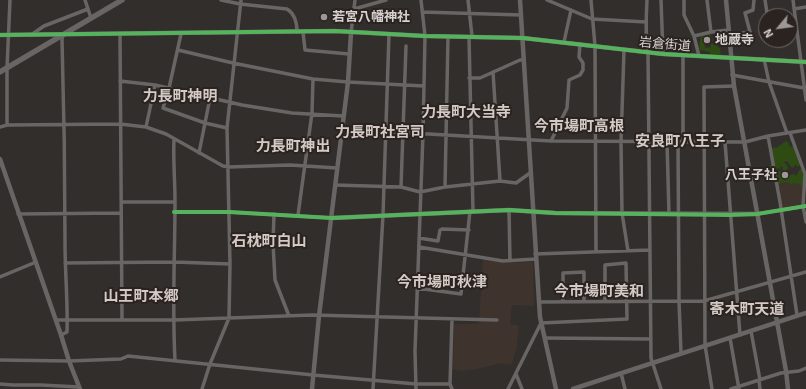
<!DOCTYPE html>
<meta charset="utf-8">
<style>
body{margin:0}
#map{position:relative;width:806px;height:389px;overflow:hidden;background:#322e2c;font-family:"Exo 2",sans-serif}
canvas{display:block}
.north{position:absolute;left:758px;top:8px;width:40px;height:40px;box-sizing:border-box;background:#2a2320;border:1px solid #6f6966;border-radius:50%;rotate:241deg;font-size:11px;font-weight:700;line-height:16px;text-align:center;color:#d6d1cf}
.north::after{content:'';display:block;margin:auto;width:14px;height:18px;background:#9d9896;clip-path:polygon(50% 0,100% 100%,50% 72%,0 100%)}
</style>
<div id="map">
<canvas width="806" height="389"></canvas>
<div class="north">N</div>
</div>
<script>
const c = document.querySelector('canvas').getContext('2d');
c.lineJoin = 'round';
function fill(path, color) {
  c.fillStyle = color;
  c.fill(path, 'evenodd');
}
function trace(path, color, width, dash) {
  c.strokeStyle = color;
  c.lineWidth = width;
  c.lineCap = dash ? 'butt' : 'round';
  c.setLineDash(dash || []);
  c.stroke(path);
}
function label(font, color, halo, rows, align = 'center') {
  c.font = font + ' "Exo 2","Noto Sans JP",sans-serif';
  c.lineWidth = 4;
  c.setLineDash([]);
  c.textBaseline = 'middle';
  c.strokeStyle = halo;
  c.fillStyle = color;
  for (const [text, x, y, turn = 0] of rows) {
    c.save();
    c.translate(x, y);
    c.rotate((+turn || 0) * Math.PI / 180);
    c.textAlign = isNaN(turn) ? turn : align;
    if (halo) c.strokeText(text, 0, 0);
    c.fillText(text, 0, 0);
    c.restore();
  }
}
const built = new Path2D(`
 M804,178L803,206L781,210L776,183Z
 M483,259L507,263L533,262L534,306L512,305L510,324L519,326L516,351L511,365L501,363L477,369L461,371L453,369L454,324H479Z`);
const green = new Path2D(`
 M710,33V37L704,38L705,48L711,47V44H716L720,49L721,56H711L710,52L700,50L699,46L701,36Z
 M786,141L788,142L790,147L794,146L800,165L798,167L795,164V166L792,168L787,161L784,162L788,167L787,171H782L783,167H780V169L777,168L776,170L782,172L781,177L785,179L789,175L794,174L796,176L798,173L800,169H802L804,182L801,186L796,183L791,184L787,182L781,183L777,185L769,167L774,161V158H772L770,150L774,147L776,148Z`);
const minor = new Path2D(`
 M85,0L91,18
 M221,0L240,4L287,9C295,14 297,23 297,32
 M468,0L472,36
 M547,0L592,19L646,22
 M591,0L595,46L596,252
 M647,0C646,18 645,35 648,53L651,358L661,389
 M661,0L663,54
 M684,0V15L694,36L699,56
 M707,0L711,32
 M765,0L767,13
 M793,0L806,100
 M354,9L386,0
 M794,9L806,7
 M422,12L521,15
 M303,32L305,50L349,54
 M351,33L355,0
 M120,34L122,320
 M181,34L169,88L163,108L205,123L227,128
 M31,35L44,26L88,9
 M728,35L750,32L745,13L753,10L754,0
 M694,36L711,32L728,30
 M469,37L473,211
 M564,42L571,10
 M178,50L233,63L313,79L348,82L424,86
 M624,50L621,142L622,213L628,251
 M764,59L769,82L787,133
 M493,72L500,181
 M732,75L804,88
 M469,78H480L520,60H524
 M120,81L155,85L242,105L292,113L343,116
 M7,125V68L10,0
 M0,127L7,125L120,124L146,127L166,134L223,166L229,167L290,165L337,168
 M146,127L155,85
 M341,129L551,141L745,142L768,136L806,130
 M790,133L805,174L803,206L806,222
 M768,136L780,202L797,315
 M174,139C173,160 175,180 175,201C175,254 172,307 175,360
 M551,141L567,108L569,80L580,75L583,70V63L579,57L580,44
 M667,141L669,214
 M683,141V55
 M678,142L679,301L681,353
 M725,142L740,335
 M199,153L210,98
 M335,185L401,187L420,192L445,187L500,181L516,183L530,173
 M401,187L406,46
 M445,187L448,36
 M121,202H175
 M509,210L510,261
 M174,212H229L332,218
 M18,214L121,213
 M274,214L273,243L275,280L289,316
 M757,214L806,206
 M298,215L312,113L313,79
 M419,238L438,241L440,230L442,229L469,230
 M419,247L503,261L536,259
 M535,254L650,250
 M65,263L174,262L230,264
 M0,277L36,262
 M417,288L461,294L470,211
 M563,301V273L584,272V301
 M539,302L704,301L806,272
 M56,320H174L312,315L497,320
 M751,331L760,380
 M61,335L67,332C68,303 65,273 65,243C65,175 64,107 62,39L63,35
 M545,338L651,339
 M730,338L739,389
 M0,360L69,361L121,359L128,356L313,375L416,384H450
 M621,373L625,389
 M516,374L522,389
 M759,380L760,389
 M0,384L13,385H41L79,387
 M202,389L210,364L229,318L230,264L227,128L241,0
 M373,389L383,215L389,34
 M416,389L415,351L423,134L425,36L421,0
 M452,389L450,384L452,319
 M508,389L541,323L627,319L626,263L605,265V301
 M712,389L705,345L704,87L734,86
 M731,389L781,373L799,371L806,368`);
const tertiary = new Path2D(`
 M520,0L540,317L556,389
 M726,0L734,86L786,371L788,389
 M0,35L335,31L425,36L523,38L663,54L806,62
 M0,159L61,335L69,361L80,389
 M332,218L509,210L555,213L757,214
 M312,389L319,316L348,82L351,33
 M573,389L806,313`);
const secondary = new Path2D(`
 M0,72L122,0`);
const cycleway = new Path2D(`
 M0,35L335,31L425,36L523,38L663,54L806,62
 M174,212H229L332,218L509,210L555,213L730,215L757,214L806,206`);
const markers = [
 [324,17,4,"#9d9896"],
 [707,40,4,"#9d9896"],
 [785,175,4,"#9d9896"]
];
const poiNames = [
 ["若宮八幡神社",332,17],
 ["地蔵寺",715,40],
 ["八王子社",777,175,"right"]
];
const streetNames = [
 ["岩倉街道",665,44,5]
];
const quarterNames = [
 ["力長町神明",180,96],
 ["力長町大当寺",466,112],
 ["今市場町高根",579,126],
 ["力長町社宮司",380,132],
 ["安良町八王子",680,141],
 ["力長町神出",293,146],
 ["石枕町白山",269,241],
 ["今市場町秋津",442,282],
 ["今市場町美和",599,291],
 ["山王町本郷",141,296],
 ["寄木町天道",747,309]
];
fill(built, '#3f332e');
fill(green, '#2d4b12');
trace(minor, '#686564', 3.5);
trace(tertiary, '#686564', 4.5);
trace(secondary, '#686564', 5.5);
trace(cycleway, '#56b35d', 4);
for (const [x, y, r, color] of markers) {
  const dot = new Path2D();
  dot.arc(x, y, r, 0, 2 * Math.PI);
  c.fillStyle = color;
  c.fill(dot);
  trace(dot, '#2a2320', 1.5);
}
label('bold 13px', '#d6d1cf', '#2a2320', poiNames, 'left');
label('13px', '#d6d1cf', '#2a2320', streetNames);
label('bold 15px', '#d3c9c5', '#2a2320', quarterNames);
</script>
